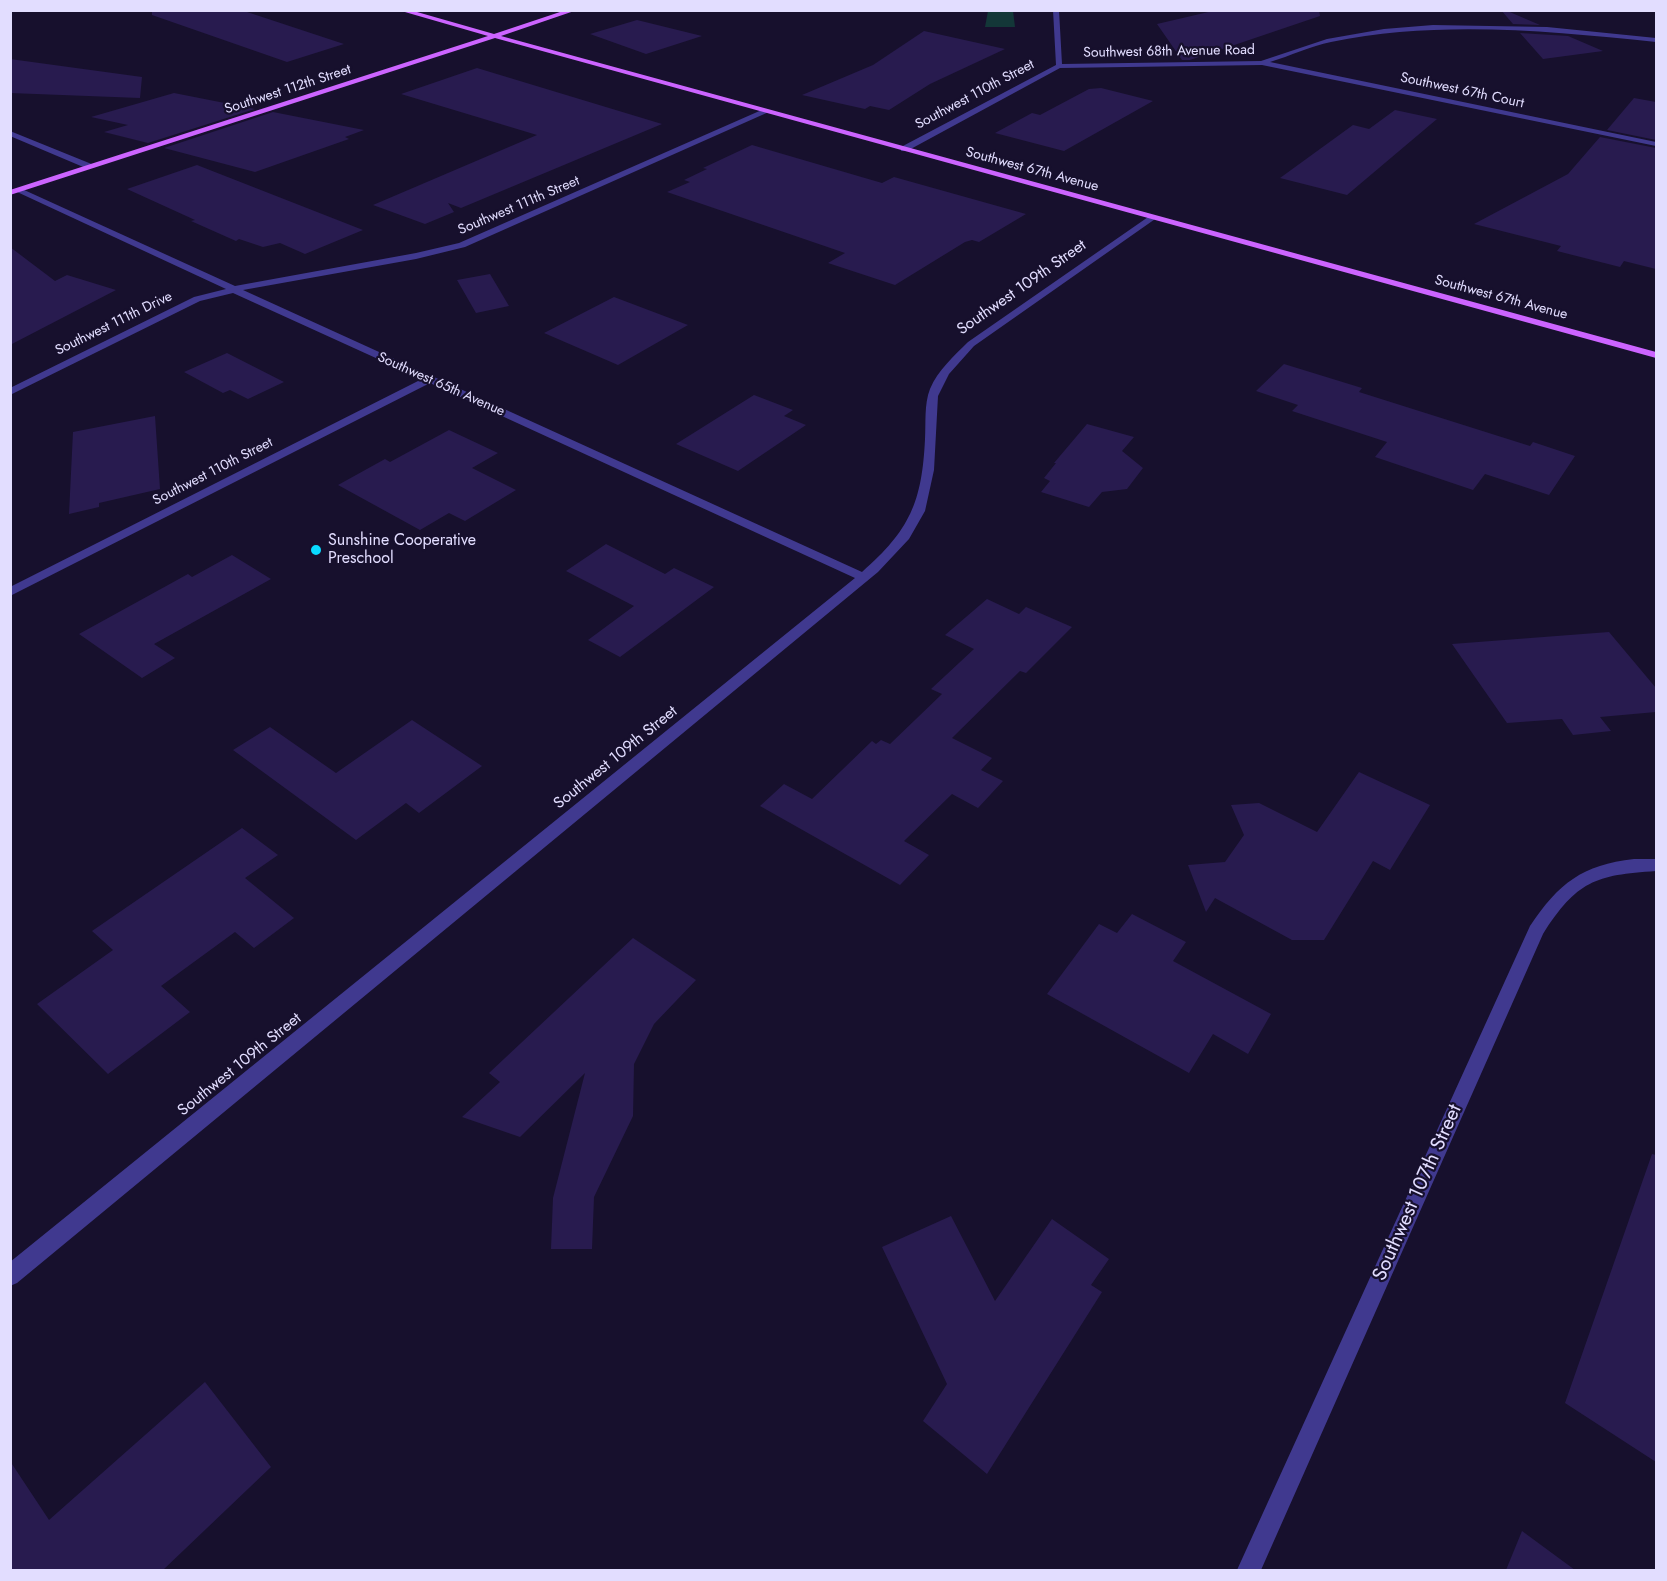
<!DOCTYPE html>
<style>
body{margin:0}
#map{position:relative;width:1667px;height:1581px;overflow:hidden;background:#17102d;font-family:Jost,sans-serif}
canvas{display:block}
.frame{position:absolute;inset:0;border:12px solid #e2ddff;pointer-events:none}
</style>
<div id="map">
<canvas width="1667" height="1581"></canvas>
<div class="frame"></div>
</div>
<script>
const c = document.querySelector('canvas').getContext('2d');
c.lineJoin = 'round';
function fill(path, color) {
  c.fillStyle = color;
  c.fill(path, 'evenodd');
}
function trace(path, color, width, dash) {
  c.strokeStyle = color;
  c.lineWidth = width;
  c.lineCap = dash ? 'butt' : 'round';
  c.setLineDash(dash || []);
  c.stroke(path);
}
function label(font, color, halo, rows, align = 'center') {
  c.font = font + ' Jost,sans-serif';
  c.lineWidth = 4.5;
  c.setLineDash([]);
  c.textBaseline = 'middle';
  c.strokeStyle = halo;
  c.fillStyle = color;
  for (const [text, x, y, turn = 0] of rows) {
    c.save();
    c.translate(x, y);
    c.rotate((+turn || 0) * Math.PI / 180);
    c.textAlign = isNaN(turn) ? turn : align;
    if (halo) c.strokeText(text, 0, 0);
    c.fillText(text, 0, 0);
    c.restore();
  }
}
const green = new Path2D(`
 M988,11H1013L1015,27H985Z`);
const building = new Path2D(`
 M152,10H241L344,44L287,62L152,15Z
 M1217,10H1319L1320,16L1190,60H1182L1157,24Z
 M1501,10H1505L1540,25L1513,24Z
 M637,20L702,36L646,54L590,34Z
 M924,31L1005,49L930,84L889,110L870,106L865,109L802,95L873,65Z
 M1520,33L1568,36L1603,51L1543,59Z
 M10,59L142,77L140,98L10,93Z
 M477,68L586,101L662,124L461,208L448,203L454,212L425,224L373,205L537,135L401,94Z
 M1101,88L1153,101L1064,151L995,133L1032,113L1040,115L1089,89Z
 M174,93L255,109L148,143L104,132L128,125L91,117Z
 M1634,98L1656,102V140L1607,130Z
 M1395,110L1437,119L1347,195L1280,178L1353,125L1369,129Z
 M273,112L364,130L345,137L349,139L255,172L164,148Z
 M1600,137L1656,148V269L1624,261L1620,267L1557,251L1561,246L1474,224L1568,174Z
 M752,145L882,183L894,177L1026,214L979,242L972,240L965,242L895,285L828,263L845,253L667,192L690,182L684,180L707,169L703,168Z
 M197,165L363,230L305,254L280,243L263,247L239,239L236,241L191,221L195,220L127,189Z
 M10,247L55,281L67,275L116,290L10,345Z
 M490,274L509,306L476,313L457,280Z
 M614,297L688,325L618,365L544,333Z
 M227,353L284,382L248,399L230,390L223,393L184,372Z
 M1284,364L1362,388L1359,392L1530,446L1533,442L1575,456L1549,495L1485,474L1473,490L1375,457L1387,442L1292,411L1298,405L1256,391Z
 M754,395L793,410L784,416L806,425L738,471L676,444Z
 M155,416L160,489L99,503V507L69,514L73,432Z
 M1087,424L1134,437L1122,451L1143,468L1127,489L1102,492L1089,507L1041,492L1050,481L1044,478L1056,463H1054Z
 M449,430L498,453L472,468L516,490L465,521L449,513L420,530L338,485L385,459L390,462Z
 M606,544L665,574L674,568L714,587L620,657L588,640L634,606L566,571Z
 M232,555L271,579L154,644L175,658L142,678L79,634L188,574L192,577Z
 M987,599L1019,614L1026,607L1072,627L1026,673L1020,671L952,738L992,758L981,770L1003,781L978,808L952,794L904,841L929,855L900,885L760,806L784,784L812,799L872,741L876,744L881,740L890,744L942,694L931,689L974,649L945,635Z
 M1609,632L1656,688V712L1600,717L1611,731L1573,735L1562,719L1507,723L1452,644Z
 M412,720L482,766L419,813L406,803L356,840L233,750L270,727L336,773Z
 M1359,772L1430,805L1390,870L1373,861L1324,940H1292L1215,898L1206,912L1188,865L1225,862L1244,835L1231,805L1259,803L1317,832Z
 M242,828L278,855L245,878L294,918L254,948L235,932L161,986L190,1012L108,1074L37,1004L113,950L92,931Z
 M1132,914L1186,942L1173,961L1271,1014L1248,1054L1213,1034L1189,1073L1047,994L1099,924L1117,933Z
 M633,938L696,980L654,1024L634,1064L633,1116L594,1197L592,1249H551L553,1198L585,1073L520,1137L462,1117L500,1082L489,1073Z
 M1652,1154L1656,1155V1462L1565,1403Z
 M951,1216L995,1301L1052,1219L1109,1259L1091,1285L1102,1292L987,1474L923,1421L947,1384L882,1247Z
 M205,1382L271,1467L163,1570H10V1461L49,1520Z
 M1522,1531L1575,1570H1506Z`);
const minor = new Path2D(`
 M1053,10H1059L1062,64L1261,61L1327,39L1384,29L1433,25L1547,27L1656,38V42C1548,31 1439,20 1331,42C1311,46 1290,56 1270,62L1656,142V146L1262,65L1060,68L907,151H901V147L1056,65Z
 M764,109L771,111L465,247L416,259L243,290L862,572C910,530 922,502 925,439C926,423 924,404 930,389C938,370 954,356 968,342L1151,215L1158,217L974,346L949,374L938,396L934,470L925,511L909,539L878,572L17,1283L10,1286V1262L855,578L430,383L10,596V587L422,379L233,293L200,301L10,395V388L194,297L226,289L15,191L22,189L235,286L416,253L459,243Z
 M10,131L94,165L95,167L88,169L10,136Z
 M1634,859H1656V871C1595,875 1577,881 1543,934L1261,1570H1237L1530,926C1559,883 1582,865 1634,859Z`);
const major = new Path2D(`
 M398,10H410L494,34L566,10H577L501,36L1656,352V358L495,38L10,195V190L488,36Z`);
const markers = [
 [316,550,6,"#09daff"]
];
const farStreetnames = [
 ["Southwest 68th Avenue Road",1169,52,-1],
 ["Southwest 112th Street",288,90,-18],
 ["Southwest 67th Court",1462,91,12],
 ["Southwest 110th Street",975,95,-28],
 ["Southwest 67th Avenue",1032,170,15],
 ["Southwest 111th Street",519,206,-23],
 ["Southwest 67th Avenue",1501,298,15],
 ["Southwest 111th Drive",114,324,-26],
 ["Southwest 65th Avenue",441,385,24],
 ["Southwest 110th Street",213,472,-27]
];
const streetNames = [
 ["Southwest 109th Street",1022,288,-35],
 ["Southwest 109th Street",616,758,-39],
 ["Southwest 109th Street",240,1065,-39]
];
const poiNames = [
 ["Sunshine Cooperative",328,541],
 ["Preschool",328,559]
];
const nearStreetnames = [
 ["Southwest 107th Street",1418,1193,-66]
];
fill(green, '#133738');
fill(building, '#281b4f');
fill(minor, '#40398f');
fill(major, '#cc64ff');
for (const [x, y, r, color] of markers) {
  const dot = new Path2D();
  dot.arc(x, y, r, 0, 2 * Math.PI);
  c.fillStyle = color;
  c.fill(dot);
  trace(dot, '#17102d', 2);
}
label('14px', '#e2ddff', '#17102d', farStreetnames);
label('16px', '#e2ddff', '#17102d', streetNames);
label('16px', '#e2ddff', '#17102d', poiNames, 'left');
label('20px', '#e2ddff', '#17102d', nearStreetnames);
</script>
